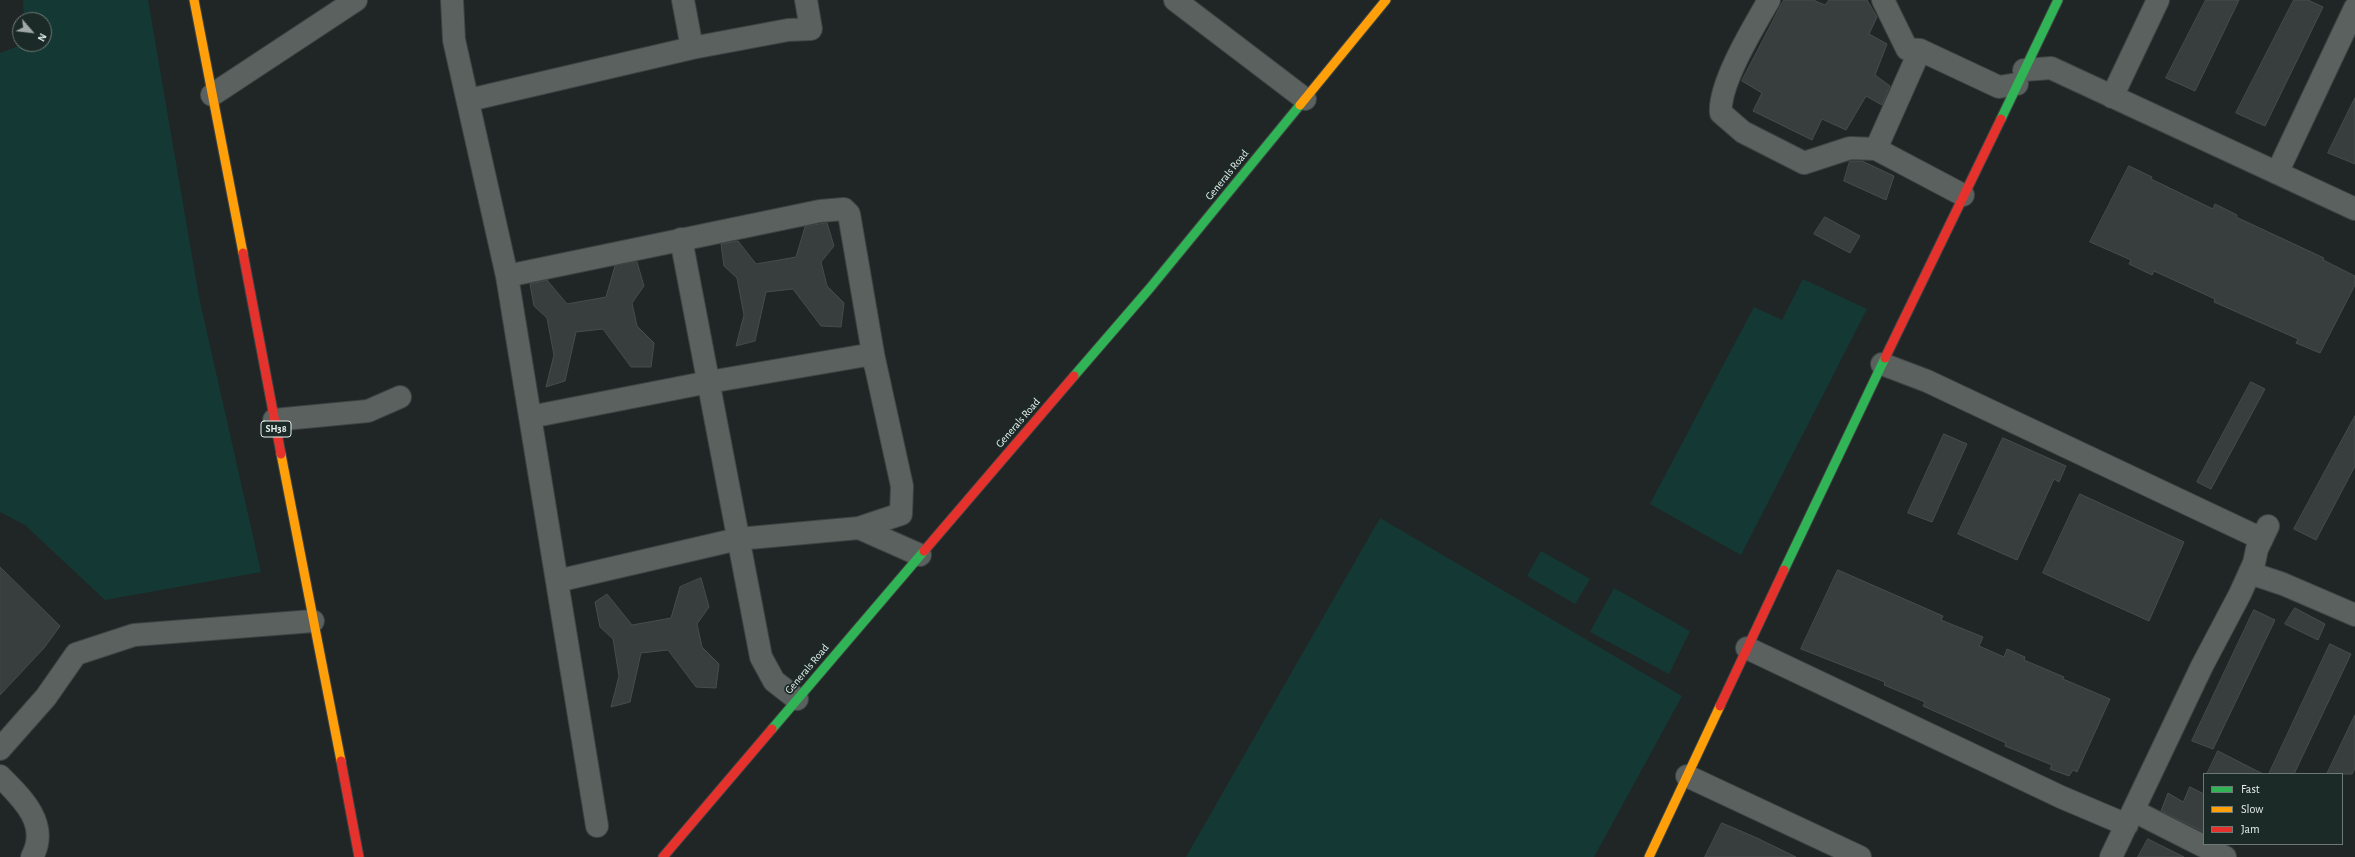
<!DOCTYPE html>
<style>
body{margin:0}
#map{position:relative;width:2355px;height:857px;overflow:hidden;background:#202625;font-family:"Alegreya Sans",sans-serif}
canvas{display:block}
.legend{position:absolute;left:2203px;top:773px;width:140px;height:72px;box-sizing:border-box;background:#1c2a27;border:1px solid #6d7977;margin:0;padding:5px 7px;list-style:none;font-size:12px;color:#e7f0ee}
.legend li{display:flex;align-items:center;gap:8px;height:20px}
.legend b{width:20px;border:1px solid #6d7977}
.north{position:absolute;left:12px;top:12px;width:40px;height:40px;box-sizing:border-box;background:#1c2a27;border:1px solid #6d7977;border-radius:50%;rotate:118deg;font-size:11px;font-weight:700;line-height:16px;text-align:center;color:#e7f0ee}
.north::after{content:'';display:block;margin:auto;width:14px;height:18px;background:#a1a9a8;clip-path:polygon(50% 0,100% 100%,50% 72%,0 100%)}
</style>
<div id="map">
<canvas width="2355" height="857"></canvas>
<ul class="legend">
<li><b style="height:5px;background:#30b455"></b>Fast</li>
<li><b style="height:5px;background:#ff9f0a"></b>Slow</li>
<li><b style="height:5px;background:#e5322d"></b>Jam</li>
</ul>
<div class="north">N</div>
</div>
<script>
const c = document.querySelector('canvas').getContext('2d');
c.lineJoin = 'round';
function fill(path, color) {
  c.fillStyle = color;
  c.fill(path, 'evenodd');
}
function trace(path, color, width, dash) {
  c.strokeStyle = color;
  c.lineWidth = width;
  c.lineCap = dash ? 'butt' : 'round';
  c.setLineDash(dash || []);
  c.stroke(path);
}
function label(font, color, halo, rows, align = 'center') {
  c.font = font + ' "Alegreya Sans",sans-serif';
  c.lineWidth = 3.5;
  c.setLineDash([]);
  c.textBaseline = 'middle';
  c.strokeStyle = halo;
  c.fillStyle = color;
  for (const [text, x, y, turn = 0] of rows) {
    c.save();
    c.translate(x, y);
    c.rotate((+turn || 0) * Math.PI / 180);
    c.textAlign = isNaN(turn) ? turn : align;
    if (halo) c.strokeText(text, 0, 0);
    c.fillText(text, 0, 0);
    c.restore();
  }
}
const green = new Path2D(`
 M23,0H148L199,297L261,572L105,600L25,525L0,512V53L24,44H44V20H24Z
 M1803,279L1867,309L1741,555L1650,504L1754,307L1782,320Z
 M1380,518L1682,696L1594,857H1186Z
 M1541,551L1590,579L1575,604L1527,576Z
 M1614,588L1690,631L1669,674L1590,632Z`);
const building = new Path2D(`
 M1784,0H1813L1825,5L1829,0H1867L1877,17L1869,34L1887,44L1875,75L1890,86L1882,105L1866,96L1846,130L1822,119L1812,140L1753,111L1762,93L1742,81Z
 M2206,0H2239L2195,91L2166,78Z
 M2294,0H2308L2323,7L2265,126L2236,113Z
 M2355,98V164L2328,153Z
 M1850,161H1862L1894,176L1886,200L1844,181Z
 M2129,166L2152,177L2151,179L2213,209L2215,204L2237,215L2236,217L2324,258L2323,260L2355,276V285L2320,353L2296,343L2298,339L2214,302L2215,299L2154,271L2152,275L2129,264L2131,260L2090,242Z
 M1825,217L1860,236L1850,253L1814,234Z
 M827,223L834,246L821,262L827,286L844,303L841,327L821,326L793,289L766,292L755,341L736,346L744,315L737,278L724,266L721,244L738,241L756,264L796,257L805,227Z
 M637,262L644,286L632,303L637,326L654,343L651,367H631L603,329L576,332L565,381L546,387L554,355L547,318L534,306L530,284L547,280L567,304L606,297L615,266Z
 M2251,382L2265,389L2211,489L2197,482Z
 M2355,416V466L2316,540L2294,529Z
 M1944,434L1967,444L1932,522L1908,513Z
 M2003,438L2066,466L2059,482L2054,479L2017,560L1958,534Z
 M2080,494L2184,542L2149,621L2043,573Z
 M0,567L60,626L44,648L0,695Z
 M1838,570L1943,616L1941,620L1983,637L1979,646L2004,657L2007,649L2025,657L2024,660L2064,677L2063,679L2110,699L2077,772L2073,770L2069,776L2050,769L2052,765L2005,746L2006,743L1923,706L1925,702L1884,685L1885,682L1801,649Z
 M701,578L709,607L697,624L702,647L719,664L716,688L696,687L668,650L641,653L630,702L611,707L619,676L613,639L600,627L595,602L607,594L632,625L671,618L680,587Z
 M2295,608L2325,624L2318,640L2285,624Z
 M2254,610L2275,620L2213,749L2192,741Z
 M2330,644L2351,654L2294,774H2269Z
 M2355,715V768L2352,774H2327Z
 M2218,751L2263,774H2207Z
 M2190,787L2204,794V832L2161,811L2168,793L2183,802Z
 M1722,823L1757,838L1796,857H1705Z
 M2148,839L2184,857H2138Z`);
const street = new Path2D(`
 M452,0L454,40L507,276L597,826
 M683,0L692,48
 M1175,0L1305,99
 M1769,0C1754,26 1718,85 1721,113L1743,132L1804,163L1850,148L1876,149L1920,50
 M1883,0L1907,49L1920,50L1999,87L2017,84
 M2024,70L2051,68L2355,209
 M212,95L356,0
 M2112,97L2158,0
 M469,100L692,48L788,30L811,29L806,0
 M1876,149L1963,195
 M2277,173L2355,8
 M681,239L761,657L774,681L797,699
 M507,276L820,211L844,209L849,214L875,365
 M1882,364L1927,381L2262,539
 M530,417L709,382L873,354L902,486L901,514L859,528
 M274,420L368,411L400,397
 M2250,573L2283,584L2355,615
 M557,581L738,539L859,528L920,555
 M1747,648L2061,797L2127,825
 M0,749L46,697L76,654L134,635L313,621
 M0,776C22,798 50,824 32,857
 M1687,776L1860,857
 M2134,811L2225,857
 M2111,857L2202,666L2240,594L2254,563L2257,549L2268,526`);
const fast = new Path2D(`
 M2001,119L2058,0
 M1074,376L1150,288L1300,105
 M1784,570L1885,358
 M772,729L924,551`);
const slow = new Path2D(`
 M194,0L243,253
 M1300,105L1386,0
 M281,454L341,761
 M1649,857L1720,706`);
const jam = new Path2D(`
 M243,253L281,454
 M1885,358L2001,119
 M924,551L1074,376
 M1720,706L1784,570
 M341,761L359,857
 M663,857L772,729`);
const shields = [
 [276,429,30]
];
const shieldNames = [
 ["SH38",276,429]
];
const streetNames = [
 ["Generals Road",1227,175,-51],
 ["Generals Road",1018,423,-49],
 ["Generals Road",807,669,-50]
];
fill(green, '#143934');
fill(building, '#383e3d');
trace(building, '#474c4c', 1);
trace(street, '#3e4443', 24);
trace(fast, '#3e4443', 11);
trace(slow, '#3e4443', 11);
trace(jam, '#3e4443', 11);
trace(street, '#5b615f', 22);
trace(fast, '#30b455', 9);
trace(slow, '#ff9f0a', 9);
trace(jam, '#e5322d', 9);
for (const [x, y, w] of shields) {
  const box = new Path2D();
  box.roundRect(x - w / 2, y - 8, w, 16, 3);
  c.fillStyle = '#1c2a27';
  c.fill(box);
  trace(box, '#e7f0ee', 1);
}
label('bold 10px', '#e7f0ee', null, shieldNames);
label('11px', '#e7f0ee', '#1c2a27', streetNames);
</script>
